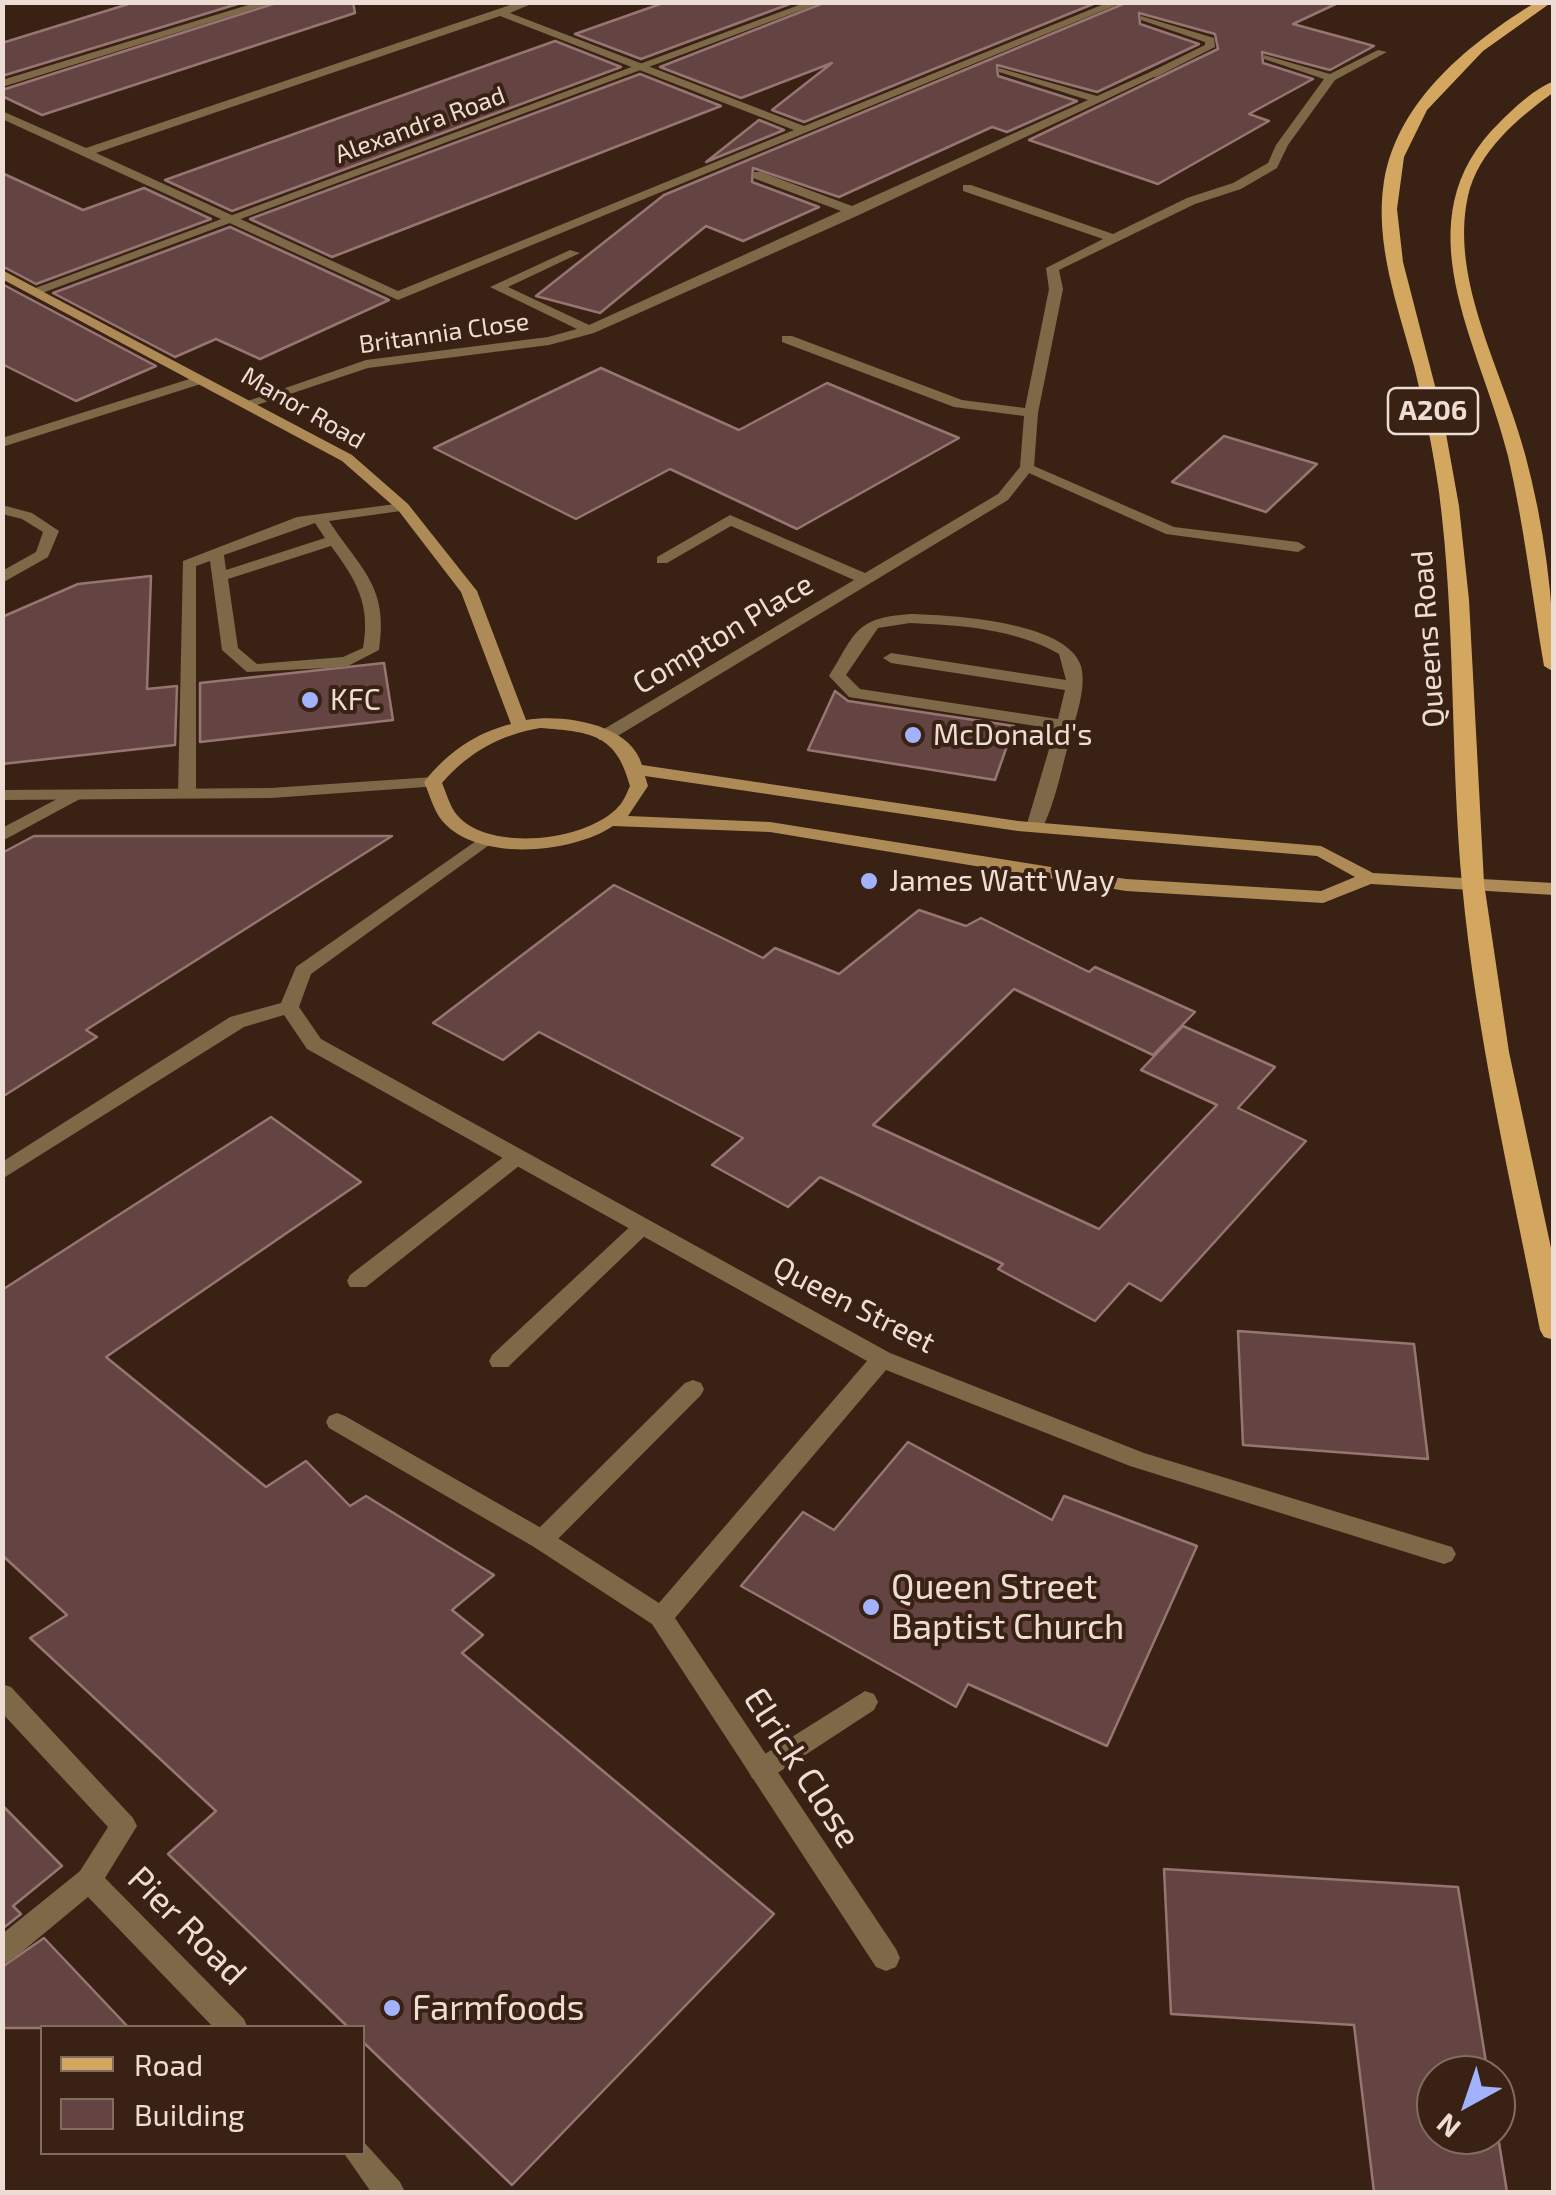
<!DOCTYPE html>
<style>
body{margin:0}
#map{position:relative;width:1556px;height:2195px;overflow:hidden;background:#392113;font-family:"Exo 2",sans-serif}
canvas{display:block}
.frame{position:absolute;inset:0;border:5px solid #eeddd4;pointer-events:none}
.legend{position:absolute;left:40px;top:2025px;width:325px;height:130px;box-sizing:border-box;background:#392113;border:2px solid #816c60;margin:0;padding:12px 18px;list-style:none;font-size:30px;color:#eeddd4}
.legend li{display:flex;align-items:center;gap:20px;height:50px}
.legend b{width:50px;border:2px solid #816c60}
.north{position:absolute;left:1416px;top:2055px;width:100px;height:100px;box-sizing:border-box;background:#392113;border:2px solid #816c60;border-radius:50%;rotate:220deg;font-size:28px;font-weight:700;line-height:40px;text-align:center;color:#eeddd4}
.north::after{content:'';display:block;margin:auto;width:35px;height:45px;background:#a2b2fd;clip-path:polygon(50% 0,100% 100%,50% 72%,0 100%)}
</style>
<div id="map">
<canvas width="1556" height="2195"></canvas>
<div class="frame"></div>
<ul class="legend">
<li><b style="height:12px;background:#d4a761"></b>Road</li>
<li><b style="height:28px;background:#644442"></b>Building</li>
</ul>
<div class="north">N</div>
</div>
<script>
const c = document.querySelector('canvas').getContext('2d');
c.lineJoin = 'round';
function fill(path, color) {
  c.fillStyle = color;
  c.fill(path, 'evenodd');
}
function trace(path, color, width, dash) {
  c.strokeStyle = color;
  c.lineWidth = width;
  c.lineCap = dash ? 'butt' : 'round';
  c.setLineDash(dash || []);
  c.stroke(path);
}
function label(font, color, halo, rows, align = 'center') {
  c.font = font + ' "Exo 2",sans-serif';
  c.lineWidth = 8;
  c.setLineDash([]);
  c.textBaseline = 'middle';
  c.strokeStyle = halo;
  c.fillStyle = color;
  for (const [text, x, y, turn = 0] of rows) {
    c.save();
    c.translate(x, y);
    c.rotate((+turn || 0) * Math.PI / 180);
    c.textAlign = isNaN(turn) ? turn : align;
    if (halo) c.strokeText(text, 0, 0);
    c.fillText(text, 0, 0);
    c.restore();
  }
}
const building = new Path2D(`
 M135,2H244L2,76V43Z
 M279,2H353L355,13L42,115L2,96V90Z
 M666,2H795L641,59L575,34Z
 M826,2H1098L804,122L772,110L832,63L741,98L660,67Z
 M1128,2H1340L1293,24L1374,46L1330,70L1262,52L1263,63L1313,79L1249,114L1269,121L1158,184L1029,140L1218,49L1215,34L1139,13L1140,24L1199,44L1097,92L997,65L998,76L1077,101L1007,132L992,127L839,197L753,168L752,182L819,207L743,241L706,226L600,313L536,296L664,195Z
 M555,41L621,67L232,211L165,180Z
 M640,74L721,106L332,257L250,219Z
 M759,120L784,130L706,162Z
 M2,173L83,210L144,188L211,219L36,284L2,266Z
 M230,227L389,300L260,359L216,339L175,357L53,293Z
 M2,284L156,366L76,401L2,364Z
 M601,368L739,430L827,383L959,438L797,529L670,469L576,519L434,448Z
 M1224,436L1317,464L1266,512L1172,482Z
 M151,576L147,689L177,686L175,745L2,764V617L78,584Z
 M384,663L393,720L200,742V683Z
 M835,691L848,701L1014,726L995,780L808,750Z
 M34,836H392L86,1030L97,1037L2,1097V853Z
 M614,885L763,958L775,948L839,974L919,910L966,926L981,918L1089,972L1095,967L1195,1012L1153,1055L1014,989L873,1125L1099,1229L1217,1105L1141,1070L1183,1026L1275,1067L1238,1108L1306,1141L1161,1301L1129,1283L1095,1321L998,1269L1003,1264L820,1177L788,1207L712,1165L743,1138L539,1032L503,1060L433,1023Z
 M271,1117L361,1182L106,1357L266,1487L306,1461L350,1506L366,1496L494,1575L452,1610L483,1635L462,1653L774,1914L512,2185L362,2041V2028H349L168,1854L216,1811L30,1638L67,1615L2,1555V1290Z
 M1238,1331L1414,1344L1428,1459L1243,1445Z
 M908,1442L1052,1520L1064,1496L1197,1546L1107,1746L968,1684L956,1707L741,1586L803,1512L834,1530Z
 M2,1805L62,1866L13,1906L21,1914L2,1929Z
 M1164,1869L1458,1887L1488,2075H1436V2135H1496V2124L1507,2192H1374L1354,2025L1171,2014Z
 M44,1938L129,2028H2V1967Z`);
const lane = new Path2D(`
 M519,2H536L510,13L804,126L1109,2H1124L398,300L2,119V111L86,148ZM500,16L794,130L398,291L96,153Z
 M1141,16L1214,38L1215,47L1156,77H1148V73L1205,45V42L1141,20Z
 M1027,463L1174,527L1298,542L1306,547L1298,552L1166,534L1022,470L1020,467Z
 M403,503L408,504V510L329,521C361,570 389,586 379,650L346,667L247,672L222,650L210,561L196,566V794L193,798H181L178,794L183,561L297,517ZM315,523L325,538L226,570L224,555ZM331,546C356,580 371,604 363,648L343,657L257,664L238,648L228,579Z
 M2,505L32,513L59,531L48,557L2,583V571L36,552L43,532L22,519L2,514Z
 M910,614C950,615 1067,621 1081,666C1087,689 1075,719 1069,742C1061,771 1055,804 1041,831L1035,832L1026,827L1055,729L855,698L849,697L829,676C856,633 854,618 910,614ZM910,623C960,625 1016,629 1059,654L1066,680L891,653L883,658L891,663L1065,690L1058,719L860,689L846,675L878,628Z
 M74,790L80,791L83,795L80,799L2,841V828Z
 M517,1150L524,1152L527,1157L524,1162L366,1287H350L347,1281L350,1275L510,1152Z
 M643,1218L650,1221L654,1226L650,1231L508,1367H492L489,1361L492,1355L636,1221Z
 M693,1380L701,1383L704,1389L701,1395L550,1547L542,1550L534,1547L530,1540L534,1533L685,1383Z
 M865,1691L874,1694L878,1702L874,1710L770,1778L761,1781L752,1778L748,1770L752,1762Z`);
const street = new Path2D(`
 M258,2H276L2,87V80Z
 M807,2H823L42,293L30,290Z
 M1378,50L1387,52L1335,80L1288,145L1277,168L1241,189L1195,204L1059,270L1063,289L1038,413L1034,467L1008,500L611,740H599V732L854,580L731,526L667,563H657V557L730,515L865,573L998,494L1020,467L1024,416L954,407L782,342V336H792L962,400L1025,408L1049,289L1046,268L1103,239L963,191V185H971L1113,234L1187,198L1233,183L1268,163L1276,145L1324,79L1264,59V55L1330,74Z
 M999,68L1097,96L1148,73L1158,75L859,215L594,333L549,345L368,368L254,406L242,403L366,360L548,337L577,329L490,287L570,250L580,253L508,287L589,325L841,211L753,178V172H761L852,206L1088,100L999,72Z
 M199,376L206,380L204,383L2,447V438Z
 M433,777L442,782L439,786L271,798L2,800V790L271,788Z
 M486,834L495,839L492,843L311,974L299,1007L321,1039L890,1353L1144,1453L1452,1547L1456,1554L1452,1561L1444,1564L1130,1466L886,1370L675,1618L896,1949L900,1958L896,1967L886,1971L876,1967L652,1624L534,1547L329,1428L326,1422L329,1416L337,1413L345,1416L550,1533L659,1603L867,1361L307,1049L284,1015L244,1027L2,1179V1162L230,1017L281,1003L296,967Z
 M2,1684L11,1687L133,1818L137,1826L105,1878L244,2019L248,2028H214L88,1897L12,1960L2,1964V1934L80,1871L108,1827L2,1713Z
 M362,2140L400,2182L405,2192H371L343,2152H362Z`);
const secondary = new Path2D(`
 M2,270L352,455L408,504L477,591L526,720C562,714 630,723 642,765L1018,821L1321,846L1373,873L1554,883V895L1371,884L1323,903L1126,891L770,832L613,826C572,854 473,863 440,818C433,808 429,793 424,782C447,753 475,733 511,724L461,592L398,510L342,461L2,279ZM540,728C590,732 616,733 630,786C627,792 624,801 619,806C588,842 483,854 454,811C449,803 446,792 442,783C469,752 500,735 540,728ZM645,776L1018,831L1317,856L1355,877L1321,891L1126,879L770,822L628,816L648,786Z`);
const primary = new Path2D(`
 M1536,2H1552L1483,51L1427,110L1404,157L1397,209L1403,262L1443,417L1459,506L1469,600L1484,883L1509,1052L1554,1262V1340L1544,1337L1540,1330C1511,1182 1476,1034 1462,884C1450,753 1456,622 1439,492C1433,449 1424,407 1414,366C1398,307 1374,243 1384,181C1398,99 1470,43 1536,2Z
 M1554,81V92C1518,118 1478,151 1468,196C1449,281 1504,373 1525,454C1544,525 1554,598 1554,672L1544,666C1532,596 1524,525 1508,456C1481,344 1398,221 1500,122C1515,107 1534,89 1554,81Z`);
const markers = [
 [310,700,10,"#a2b2fd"],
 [913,735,10,"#a2b2fd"],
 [869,881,10,"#a2b2fd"],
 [871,1607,10,"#a2b2fd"],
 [392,2008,10,"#a2b2fd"]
];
const farStreetnames = [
 ["Alexandra Road",420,125,-20],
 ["Britannia Close",444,333,-8],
 ["Manor Road",303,408,30]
];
const shields = [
 [1433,411,90]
];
const shieldNames = [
 ["A206",1433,411]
];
const streetNames = [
 ["Compton Place",723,634,-31],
 ["Queens Road",1428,639,-94],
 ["Queen Street",854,1305,27]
];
const poiNames = [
 ["KFC",330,700],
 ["McDonald's",933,735],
 ["James Watt Way",889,881]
];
const nearPoinames = [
 ["Queen Street",891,1587],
 ["Baptist Church",891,1627],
 ["Farmfoods",412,2008]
];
const nearStreetnames = [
 ["Elrick Close",802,1768,57],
 ["Pier Road",187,1926,45]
];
fill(building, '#644442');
trace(building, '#977572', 2.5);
fill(lane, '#7d6847');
fill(street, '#7d6847');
fill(secondary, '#ae8b56');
fill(primary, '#d4a761');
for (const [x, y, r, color] of markers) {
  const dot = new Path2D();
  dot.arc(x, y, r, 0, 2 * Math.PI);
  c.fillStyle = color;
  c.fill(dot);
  trace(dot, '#392113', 4);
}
label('25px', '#eeddd4', '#392113', farStreetnames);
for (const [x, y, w] of shields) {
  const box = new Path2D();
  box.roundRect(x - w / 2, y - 23, w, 46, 8);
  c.fillStyle = '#392113';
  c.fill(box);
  trace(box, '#eeddd4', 2.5);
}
label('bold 28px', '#eeddd4', null, shieldNames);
label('30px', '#eeddd4', '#392113', streetNames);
label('30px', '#eeddd4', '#392113', poiNames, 'left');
label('35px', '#eeddd4', '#392113', nearPoinames, 'left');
label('35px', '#eeddd4', '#392113', nearStreetnames);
</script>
